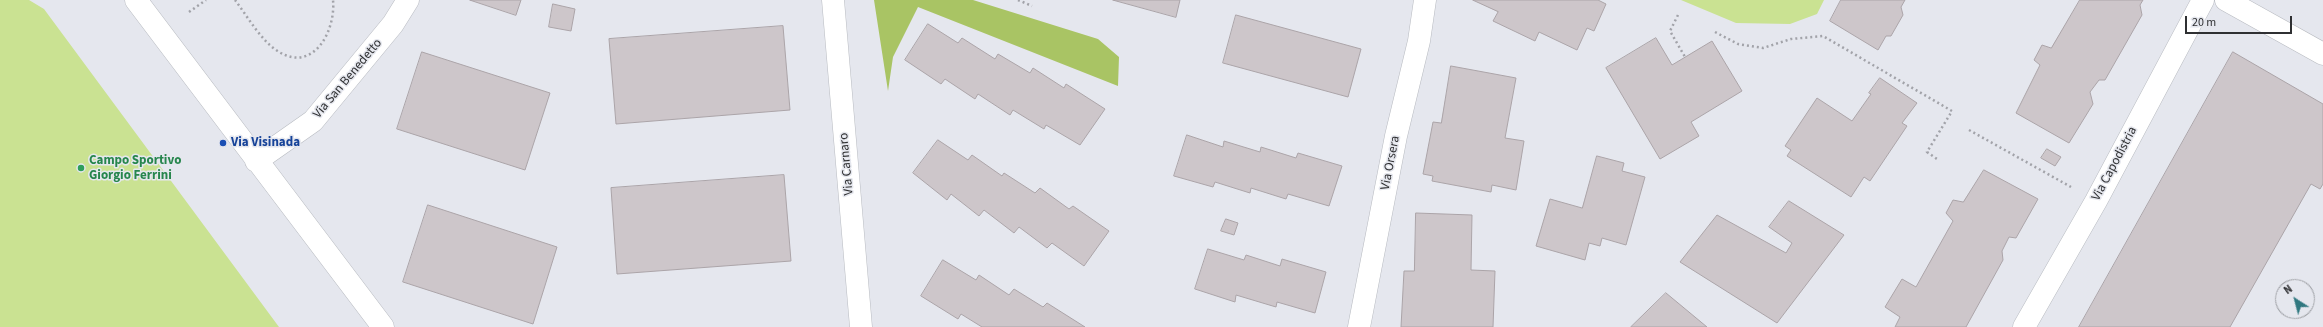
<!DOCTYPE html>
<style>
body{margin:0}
#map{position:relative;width:2323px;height:327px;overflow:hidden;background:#e5e7ee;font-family:"Source Sans 3",sans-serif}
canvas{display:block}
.north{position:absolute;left:2275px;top:279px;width:40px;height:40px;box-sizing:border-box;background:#e5e7ee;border:1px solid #9c9ea3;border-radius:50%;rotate:324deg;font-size:11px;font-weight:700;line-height:16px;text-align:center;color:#2f3032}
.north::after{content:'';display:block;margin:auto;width:14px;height:18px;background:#307880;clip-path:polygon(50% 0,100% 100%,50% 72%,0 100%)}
.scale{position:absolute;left:2185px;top:16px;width:107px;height:18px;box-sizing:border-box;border:2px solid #2f3032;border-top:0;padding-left:5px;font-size:12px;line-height:14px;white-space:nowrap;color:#2f3032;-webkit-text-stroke:3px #e5e7ee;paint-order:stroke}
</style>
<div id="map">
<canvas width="2323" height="327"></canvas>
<div class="north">N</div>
<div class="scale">20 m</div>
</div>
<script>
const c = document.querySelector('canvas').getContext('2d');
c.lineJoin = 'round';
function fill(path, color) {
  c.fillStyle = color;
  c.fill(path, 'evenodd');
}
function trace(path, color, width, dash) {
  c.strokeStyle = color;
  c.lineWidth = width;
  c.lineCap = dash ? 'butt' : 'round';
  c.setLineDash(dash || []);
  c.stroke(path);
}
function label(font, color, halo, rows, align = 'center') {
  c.font = font + ' "Source Sans 3",sans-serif';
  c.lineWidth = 3;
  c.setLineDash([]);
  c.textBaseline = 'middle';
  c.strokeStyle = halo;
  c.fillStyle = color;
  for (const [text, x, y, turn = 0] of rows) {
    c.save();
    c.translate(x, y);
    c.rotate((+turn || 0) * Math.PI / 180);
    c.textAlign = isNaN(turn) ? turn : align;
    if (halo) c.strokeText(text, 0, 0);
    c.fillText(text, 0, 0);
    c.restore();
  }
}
const green = new Path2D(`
 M0,0H29L44,9L279,327H0Z
 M1681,0H1824L1817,14L1790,24L1736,23Z`);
const forest = new Path2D(`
 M874,0H973L1098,39L1119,57L1118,86L918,7L893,57L888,91Z`);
const building = new Path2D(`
 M470,0H521L516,15Z
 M1113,0H1180L1176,17Z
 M1473,0H1598L1606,4L1594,31L1587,28L1577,50L1539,32L1535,41L1493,21L1498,12Z
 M1841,0H1905L1901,7L1903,15L1891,36H1886L1878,50L1830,21Z
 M2080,0H2143L2140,5L2142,15L2105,80H2099L2090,92L2093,104L2069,143L2016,113L2040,65L2034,60L2042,45L2051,48Z
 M553,4L575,9L571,31L549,27Z
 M1236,15L1361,49L1348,97L1223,63Z
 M928,24L958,43L962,38L995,59L998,54L1030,73L1033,68L1064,88L1066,84L1105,109L1080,145L1046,125L1044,129L1013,110L1010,115L978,94L975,99L945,79L941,84L905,60Z
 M783,26L790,110L616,124L609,39Z
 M1656,38L1672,65L1712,41L1742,91L1691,122L1699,136L1660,159L1606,68Z
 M422,52L550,93L525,170L397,129Z
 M2233,52L2323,104V184L2320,189L2311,184L2230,327H2079Z
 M1451,66L1516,78L1505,138L1524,141L1516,190L1492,185L1491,192L1432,181L1433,176L1423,174L1433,122L1441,123Z
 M1880,78L1917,103L1902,123L1907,126L1870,181L1864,177L1851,197L1787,156L1791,150L1785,146L1817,98L1852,121L1871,94L1869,93Z
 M1187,135L1223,147L1224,141L1260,152L1261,147L1296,158L1298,153L1342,166L1329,206L1288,194L1286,199L1251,188L1250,193L1215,182L1213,187L1174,176Z
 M938,140L968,160L972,155L1002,176L1004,173L1035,193L1040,188L1069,209L1073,206L1109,231L1084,266L1052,243L1047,248L1019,227L1014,233L984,210L979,216L951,194L947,200L913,173Z
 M2047,149L2061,157L2055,166L2041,158Z
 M1597,156L1624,163L1622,171L1645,177L1626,245L1602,238L1600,246L1589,243L1585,260L1536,246L1550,199L1582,208Z
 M1984,170L2038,199L2016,238L2009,237L2002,251L2003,260L1966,327H1895L1900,317L1885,307L1902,279L1916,287L1953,221L1946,213L1953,200L1963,202Z
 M784,175L791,261L617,274L611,188Z
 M1789,201L1844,235L1777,323L1680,262L1717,215L1786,253L1792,243L1769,227Z
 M428,205L557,247L533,324L403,282Z
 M1416,213L1472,215L1471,270L1495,271L1493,327H1401L1404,271H1414Z
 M1226,219L1238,223L1234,235L1221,231Z
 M1208,249L1244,260L1246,255L1280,266L1282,259L1326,272L1315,313L1277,302L1276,307L1236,295L1235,302L1195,289Z
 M943,260L976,280L979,275L1009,295L1014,289L1043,307L1047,303L1085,327H982L961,314L958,319L921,296Z
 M1666,293L1707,327H1631Z`);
const path = new Path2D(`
 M235,0C248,17 261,41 279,52C314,73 336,30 333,0
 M1018,0L1032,6
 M189,12L206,0
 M1678,15L1670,31L1685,57
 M1715,32L1738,44L1763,48L1791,39L1823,36L1952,111L1927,152L1937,159
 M1969,130L2071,187`);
const street = new Path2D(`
 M136,0L383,327
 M2226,0L2323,54
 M256,161L313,121L393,24L408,0
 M1359,327L1396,136L1419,41L1425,0
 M2024,327L2096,201L2203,0`);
const primary = new Path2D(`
 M833,0L861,327`);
const markers = [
 [223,143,4,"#1a4fb4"],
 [81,168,4,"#2e9e5b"]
];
const streetNames = [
 ["Via San Benedetto",348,79,-50],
 ["Via Orsera",1391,163,-79],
 ["Via Carnaro",847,164,-95],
 ["Via Capodistria",2115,164,-62]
];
const transitNames = [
 ["Via Visinada",231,143]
];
const leisureNames = [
 ["Campo Sportivo",89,161],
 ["Giorgio Ferrini",89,176]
];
fill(green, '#cae292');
fill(forest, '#a9c464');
fill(building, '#cdc6ca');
trace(building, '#aba4a8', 1);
trace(street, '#b8bbc1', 23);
trace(primary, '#b8bbc1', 23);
trace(path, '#a2a3a9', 2.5, [2, 3]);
trace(street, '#fff', 22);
trace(primary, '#fff', 22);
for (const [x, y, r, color] of markers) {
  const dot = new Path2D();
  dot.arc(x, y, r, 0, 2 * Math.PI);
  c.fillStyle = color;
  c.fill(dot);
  trace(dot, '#e5e7ee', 1.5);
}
label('13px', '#2f3032', '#e5e7ee', streetNames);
label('bold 13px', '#164399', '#e5e7ee', transitNames, 'left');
label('bold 13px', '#27864d', '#e5e7ee', leisureNames, 'left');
</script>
